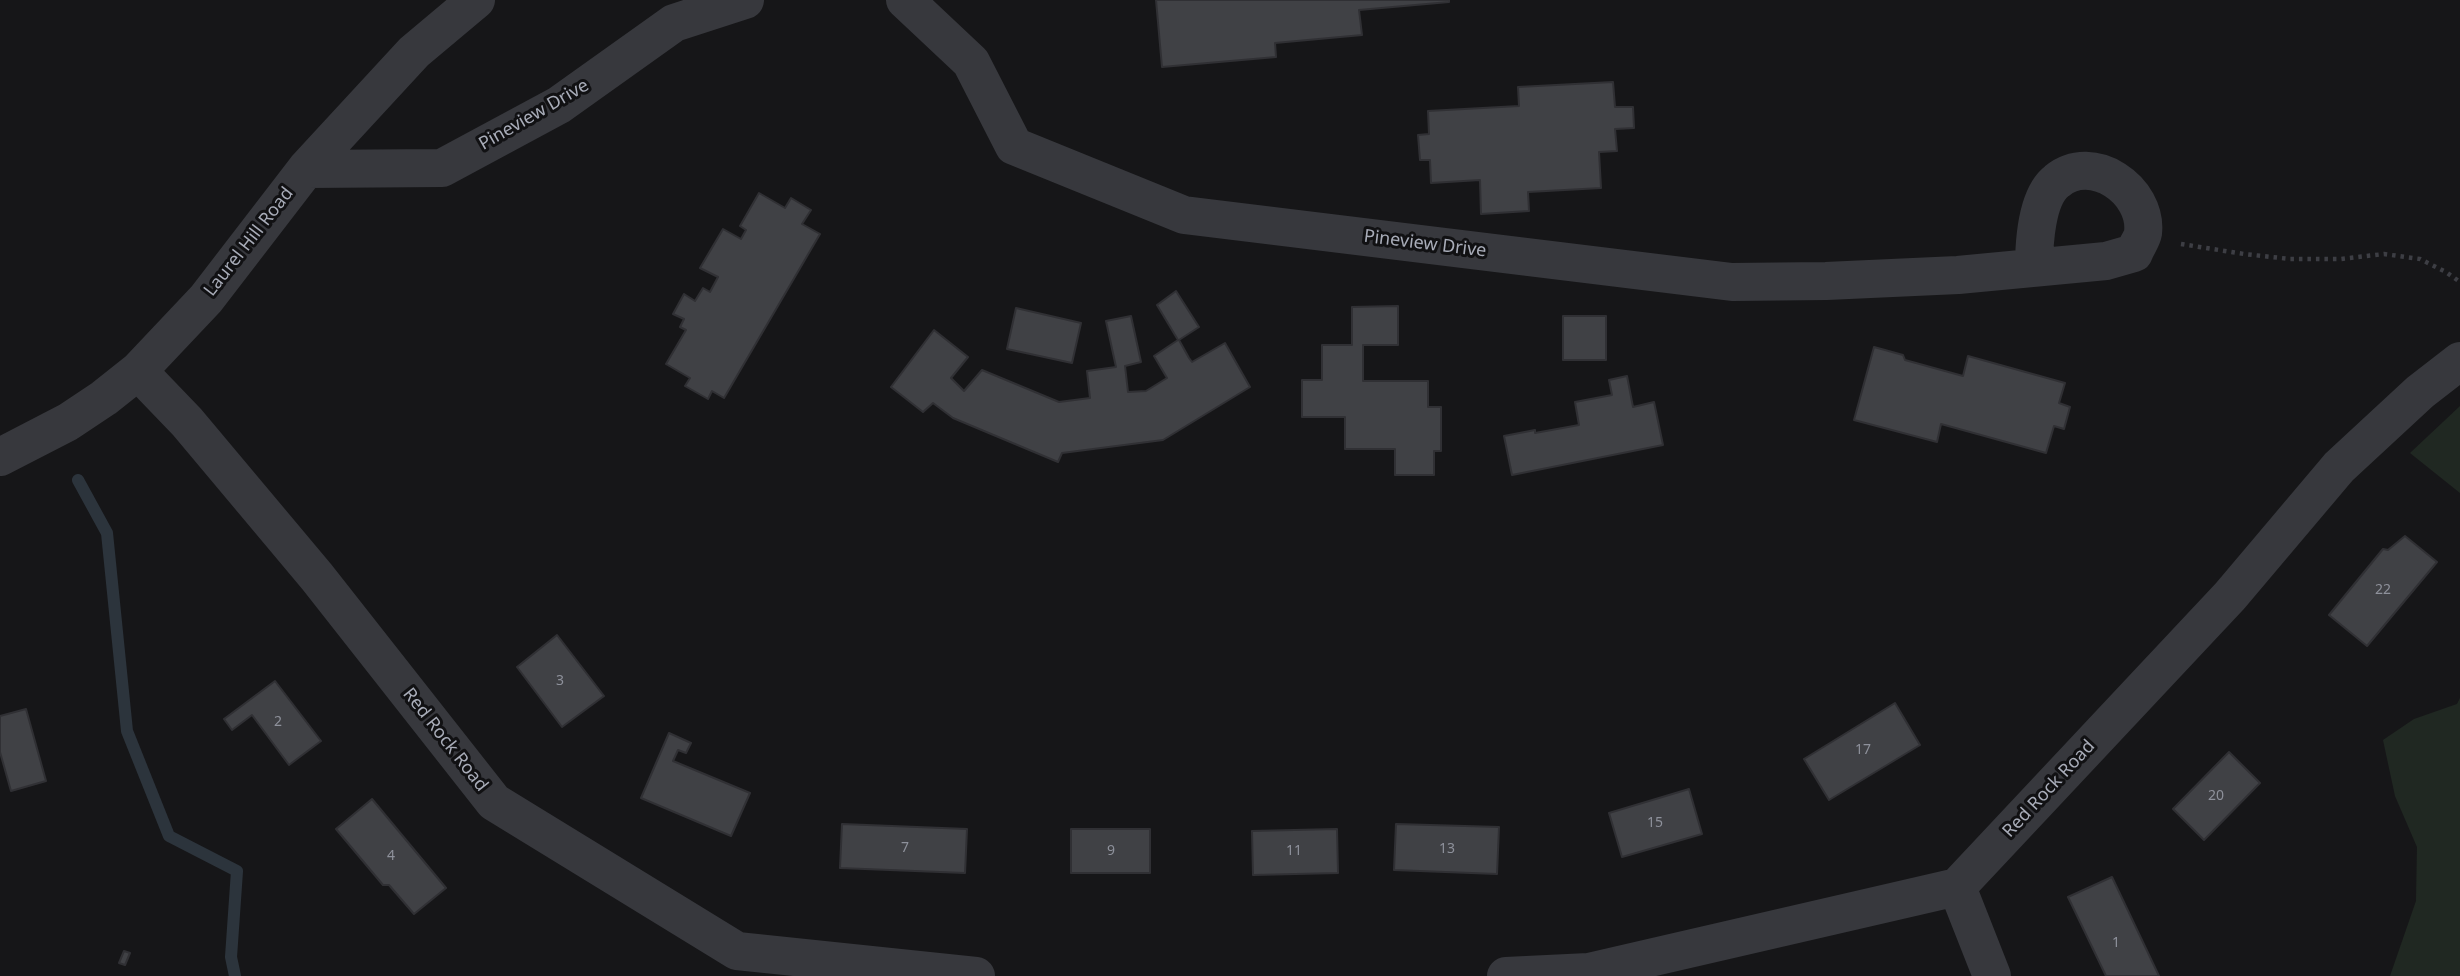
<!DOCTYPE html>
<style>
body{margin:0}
canvas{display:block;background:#161618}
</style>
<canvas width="2460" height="976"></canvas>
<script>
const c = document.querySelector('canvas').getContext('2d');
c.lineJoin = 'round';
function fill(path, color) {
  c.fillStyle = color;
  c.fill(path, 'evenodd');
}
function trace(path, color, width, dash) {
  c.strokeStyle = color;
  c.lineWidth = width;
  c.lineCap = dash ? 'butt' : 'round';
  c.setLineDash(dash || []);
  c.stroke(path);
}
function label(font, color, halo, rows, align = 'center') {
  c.font = font + ' "Noto Sans",sans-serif';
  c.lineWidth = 6;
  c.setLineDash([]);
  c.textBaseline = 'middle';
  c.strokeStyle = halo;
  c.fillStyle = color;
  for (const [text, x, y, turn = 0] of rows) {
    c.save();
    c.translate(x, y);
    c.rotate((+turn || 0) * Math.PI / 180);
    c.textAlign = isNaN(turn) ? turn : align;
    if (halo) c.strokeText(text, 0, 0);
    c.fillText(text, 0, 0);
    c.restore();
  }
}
const green = new Path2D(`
 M2460,406V493L2410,453Z
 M2460,698V976H2390L2416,901L2417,847L2395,796L2383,740L2414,719L2457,704Z`);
const stream = new Path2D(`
 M78,480L107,533L127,731L169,836L237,871L231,957L235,976`);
const building = new Path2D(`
 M1156,0H1449V2L1359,10L1362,35L1275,43L1276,57L1162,67Z
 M1613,82L1615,107H1633L1634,128L1615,129L1617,151L1599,152L1601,188L1528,192L1529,211L1481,214L1480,180L1431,183L1430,160H1420L1418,135L1429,134L1428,111L1519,106L1518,87Z
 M759,193L785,208L791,198L811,210L802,224L820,234L724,398L712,391L708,399L685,386L690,378L666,364L686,330L680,327L684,319L673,314L684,294L695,301L703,288L710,292L718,277L700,268L723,229L741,239L746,230L740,226Z
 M1176,291L1199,327L1179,340L1189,358L1192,362L1225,343L1250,387L1163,440L1062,453L1058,462L953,418L933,403L923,412L891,387L934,330L968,357L951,378L964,391L982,370L1059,402L1090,398L1087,371L1116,367L1106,321L1131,316L1141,362L1125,366L1128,392L1146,391L1167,378L1154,356L1178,340L1157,305Z
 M1398,306V345H1363V381H1428V407H1441V451H1434V475H1395V449H1345V417H1302V380H1322V345H1352V307Z
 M1016,308L1081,323L1072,363L1007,349Z
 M1563,316H1606V360H1563Z
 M1874,347L1903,355L1905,360L1963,376L1968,356L2065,383L2059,403L2070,407L2064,429L2054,426L2046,453L1941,424L1937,442L1854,420Z
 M1627,376L1633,407L1654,402L1663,445L1512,475L1504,436L1535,430V433L1579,425L1575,402L1612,395L1609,380Z
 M2405,536L2437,562L2367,646L2329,615L2383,549L2388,550Z
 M557,635L604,696L562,727L517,667Z
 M275,681L321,741L289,765L252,715L232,730L224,719Z
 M1895,703L1920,745L1829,800L1804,759Z
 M26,709L46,781L11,791L0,752V716Z
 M669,733L691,743L686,753L678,750L673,761L750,793L731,836L641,798Z
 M2229,752L2260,783L2204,840L2173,809Z
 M1689,789L1702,834L1622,857L1609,813Z
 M372,799L446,888L414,914L389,885H383L336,829Z
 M842,824L967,829L965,873L840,868Z
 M1396,824L1499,827L1497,874L1394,870Z
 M1071,829H1150V873H1071Z
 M1337,829L1338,873L1253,875L1252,831Z
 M2112,877L2159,976H2106L2068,897Z
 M124,951L130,953L125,965L119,963Z`);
const path = new Path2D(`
 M2181,244L2244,254L2290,259H2341L2384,254L2420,259L2446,272L2460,282`);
const street = new Path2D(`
 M905,0L971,62L1014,146L1184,215L1732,282L1826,281L1958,275L2106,261L2134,253C2136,247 2142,239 2143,233C2148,190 2092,152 2057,181C2036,197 2034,244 2034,268
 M306,169L442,168L559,105L674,23L745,0
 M138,371L187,422L317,577L494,802L737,951L976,976
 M0,457L68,422L104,398L138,371L206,299L306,169L414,52L476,0
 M1957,887L1992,976
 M1506,976L1589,972L1957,887L2230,596L2339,467L2420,392L2460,361`);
const numberNames = [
 ["22",2383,590],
 ["3",560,681],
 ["2",278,722],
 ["17",1863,750],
 ["20",2216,796],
 ["15",1655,823],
 ["7",905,848],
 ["13",1447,849],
 ["9",1111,851],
 ["11",1294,851],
 ["4",391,856],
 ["1",2116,943]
];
const streetNames = [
 ["Pineview Drive",534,115,-30],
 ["Laurel Hill Road",249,242,-52],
 ["Pineview Drive",1425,244,7],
 ["Red Rock Road",445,740,52],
 ["Red Rock Road",2049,789,-47]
];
fill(green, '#202822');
trace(stream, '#2c343c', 12);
fill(building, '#404145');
trace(building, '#303034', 2);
trace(path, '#3d3e44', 4.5, [3.5, 5]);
trace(street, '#37383d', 38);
label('14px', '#8e919b', null, numberNames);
label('18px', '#a8acb8', '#111113', streetNames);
</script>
